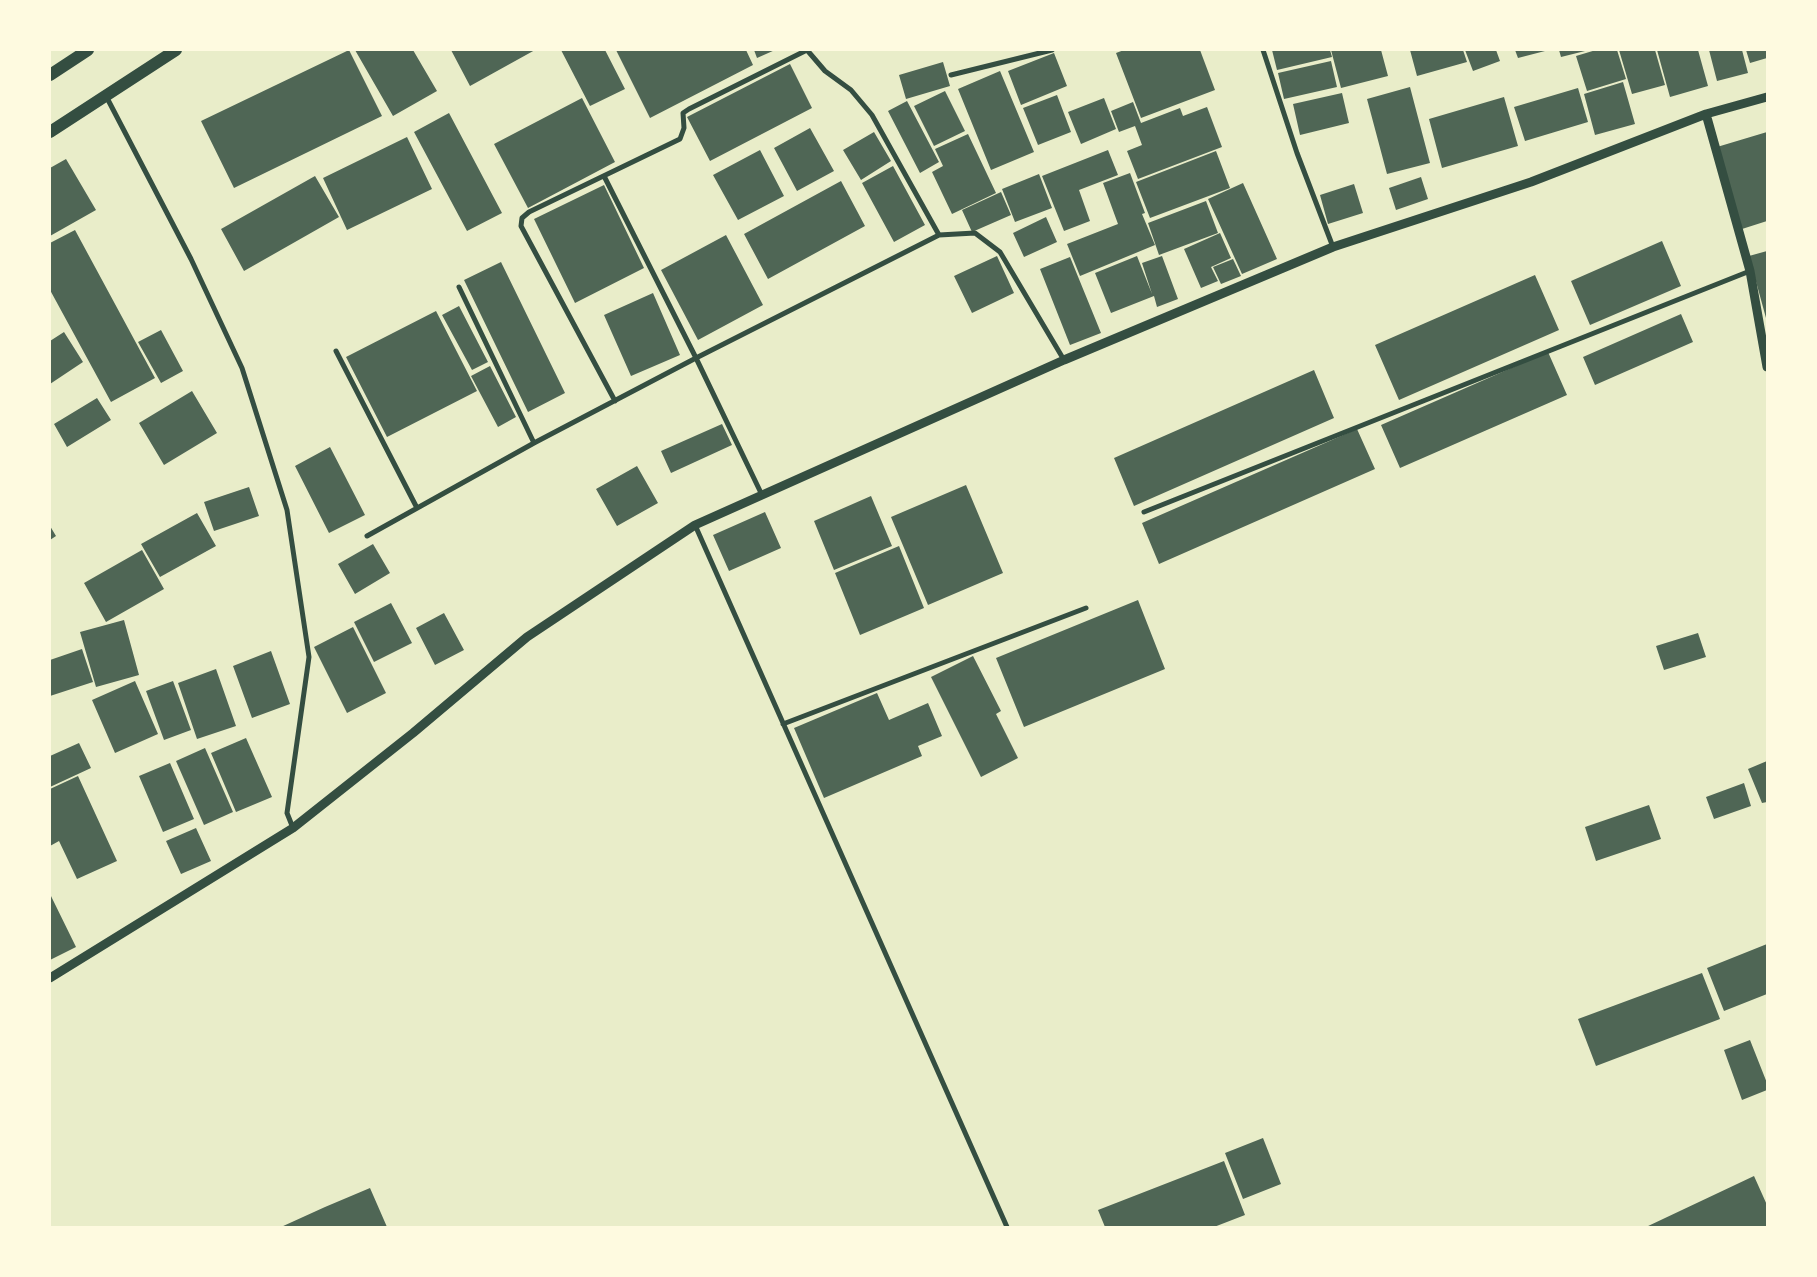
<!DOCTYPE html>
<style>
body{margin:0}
#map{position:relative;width:1817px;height:1277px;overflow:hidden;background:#e9edc9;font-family:Raleway,sans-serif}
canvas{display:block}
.frame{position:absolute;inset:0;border:51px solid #fefae0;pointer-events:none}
</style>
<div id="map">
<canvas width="1817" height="1277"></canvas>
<div class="frame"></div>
</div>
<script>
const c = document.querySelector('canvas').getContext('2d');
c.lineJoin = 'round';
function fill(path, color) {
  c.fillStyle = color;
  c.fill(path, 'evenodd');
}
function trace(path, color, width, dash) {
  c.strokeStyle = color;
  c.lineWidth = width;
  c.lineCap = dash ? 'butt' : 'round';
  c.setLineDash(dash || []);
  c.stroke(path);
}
const building = new Path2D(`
 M349,50L382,116L234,188L201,121Z
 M355,50H413L437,91L393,116Z
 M451,50H535L470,86Z
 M561,50H605L625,89L590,106Z
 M616,50H746L753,65L650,118Z
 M754,50H775L757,58Z
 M1124,50H1200L1215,90L1141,118L1116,53Z
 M1272,50H1330L1332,57L1277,70Z
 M1331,50H1381L1388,76L1341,88Z
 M1410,50H1463L1467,62L1417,76Z
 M1465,50H1496L1500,61L1473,71Z
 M1515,50H1545V51L1518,58Z
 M1559,50H1585V51L1561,57Z
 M1596,50H1617L1626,79L1587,91L1576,56Z
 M1619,50H1655L1665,85L1632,94Z
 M1657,50H1698L1708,86L1670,97Z
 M1709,50H1742L1748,73L1717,81Z
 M1746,50H1767V58L1750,63Z
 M1054,53L1067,86L1021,105L1008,71Z
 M1331,61L1337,87L1284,99L1278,73Z
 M943,62L950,86L906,99L899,75Z
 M790,64L812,108L710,161L687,117Z
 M1000,71L1034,152L991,170L958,89Z
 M1623,82L1635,124L1595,135L1584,94Z
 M1410,87L1430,163L1387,174L1367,99Z
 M1578,88L1588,122L1525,141L1514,107Z
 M945,91L965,131L934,146L914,106Z
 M1342,93L1349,123L1300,135L1293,104Z
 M1057,95L1071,132L1038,145L1023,108Z
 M1504,97L1518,146L1442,168L1429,119Z
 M582,98L615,162L528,208L494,144Z
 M1104,98L1116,129L1081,144L1068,112Z
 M907,101L939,162L920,173L888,111Z
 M1133,102L1141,123L1180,108L1183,116L1207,107L1222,147L1138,179L1127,151L1142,145L1135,126L1119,132L1111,111Z
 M449,113L502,213L467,231L414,132Z
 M810,128L834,171L797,191L774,148Z
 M874,132L891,161L861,180L843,150Z
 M1767,132V221L1742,229L1717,147Z
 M968,134L996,193L952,214L932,172L943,166L935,149Z
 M407,137L432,189L347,230L323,178Z
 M760,150L784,196L738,220L713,175Z
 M1108,150L1118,175L1079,190L1090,221L1064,231L1042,176Z
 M1216,151L1230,188L1150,218L1136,182Z
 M66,159L96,210L50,236V168Z
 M893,166L925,225L894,242L862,183Z
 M1130,173L1145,213L1142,214L1155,245L1080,276L1067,244L1118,224L1103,183Z
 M1039,174L1052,208L1015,222L1002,189Z
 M315,176L339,217L244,271L221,229Z
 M1421,177L1428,199L1396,210L1389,188Z
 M841,181L865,226L768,279L744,234Z
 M1243,183L1277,259L1242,274L1208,199Z
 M1354,184L1363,213L1328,224L1320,195Z
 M604,185L644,268L575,303L534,219Z
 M1001,192L1011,215L972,232L962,210Z
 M1206,201L1218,233L1159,255L1148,223Z
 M1046,217L1057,242L1024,257L1013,233Z
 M75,230L155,378L111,402L50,290V243Z
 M1220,233L1231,258L1211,267L1218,281L1201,288L1184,249Z
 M726,235L763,305L698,340L661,270Z
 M1662,241L1681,286L1590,325L1571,281Z
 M1767,251V318H1766L1749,256Z
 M997,256L1014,293L972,313L954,276Z
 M1137,256L1152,294L1142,263L1162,256L1178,299L1157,307L1154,296L1111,313L1095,273Z
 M1070,257L1101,333L1070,345L1040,269Z
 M1233,259L1241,276L1221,284L1213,267Z
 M501,262L565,393L528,412L464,280Z
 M1535,275L1559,330L1399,400L1375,345Z
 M653,293L680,355L631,376L604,315Z
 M459,306L488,362L472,370L442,315Z
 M436,311L477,391L387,437L346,357Z
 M1681,314L1693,342L1595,385L1583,357Z
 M161,330L183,371L161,383L138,342Z
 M64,332L83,362L50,384V341Z
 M1548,352L1567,395L1400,468L1381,425Z
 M490,366L516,417L498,427L471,376Z
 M1314,370L1334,418L1134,506L1114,458Z
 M192,391L217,433L164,465L139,423Z
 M97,398L111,420L67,447L54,424Z
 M722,424L732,445L671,473L661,451Z
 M1357,429L1375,469L1159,564L1142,523Z
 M330,447L365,515L329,533L295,466Z
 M637,466L658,503L617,526L596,489Z
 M966,485L1003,573L928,605L891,517Z
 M249,487L259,516L214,531L204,502Z
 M871,496L892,546L834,570L814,521Z
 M765,512L781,548L729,571L713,535Z
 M197,513L216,546L160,577L141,544Z
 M50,526L56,536L50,540Z
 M373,544L390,573L355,594L338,564Z
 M899,546L924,608L860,635L835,573Z
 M142,550L164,589L106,622L84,583Z
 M1138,600L1165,669L1024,727L996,658Z
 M391,603L412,643L374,662L354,622Z
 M444,613L464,650L435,665L416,628Z
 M124,620L139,675L96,687L80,632Z
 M353,627L386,693L347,713L314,647Z
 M1698,633L1706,657L1664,670L1656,646Z
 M82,649L93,682L50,696V660Z
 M271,651L290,704L252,718L233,666Z
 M973,656L1001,711L996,714L1018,758L981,777L931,677Z
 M216,669L236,726L197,739L178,683Z
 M135,681L158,734L115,753L92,700Z
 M173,681L191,730L164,740L146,691Z
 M877,693L889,720L928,703L942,736L918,746L922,756L824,798L794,728Z
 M246,738L272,797L236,812L211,753Z
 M79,743L91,768L50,787V756Z
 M205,748L233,812L204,825L176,761Z
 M1767,761V802L1762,803L1748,769Z
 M170,763L194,819L163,832L139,776Z
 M78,776L117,861L77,879L59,841L50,846V789Z
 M1744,783L1751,806L1714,819L1706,797Z
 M1649,805L1661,839L1596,861L1585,827Z
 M196,828L211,861L181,874L166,841Z
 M50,894L76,947L50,960Z
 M1767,944V994L1724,1011L1707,968Z
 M1702,973L1720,1019L1596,1066L1578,1019Z
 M1750,1040L1767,1083V1090L1742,1100L1724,1050Z
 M1263,1138L1281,1184L1243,1199L1225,1153Z
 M1224,1161L1245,1215L1214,1227H1105L1098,1210Z
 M1754,1176L1767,1205L1766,1227H1646Z
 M370,1188L387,1227H281L325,1207Z`);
const minor = new Path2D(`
 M1263,50L1297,153L1333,247
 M951,75L1052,50
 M106,96L191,259L242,368L287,510L309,657L287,813L293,828
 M604,176L696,358L762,495
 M459,287L534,443
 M336,351L417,508
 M615,401L521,226L522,218L529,212L680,139L684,128L683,113L689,109L807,50L825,71L851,90L872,115L939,235
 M1144,512L1750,271
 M695,525L1007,1227
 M367,536L534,443L696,358L939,235L975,233L1000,252L1064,360
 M783,724L1086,608`);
const tertiary = new Path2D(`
 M1706,114L1750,271L1767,367
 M50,978L293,828L413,733L527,637L695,525L1064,360L1333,247L1531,182L1706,114L1767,97`);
const primary = new Path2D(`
 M50,75L88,50
 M50,132L176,50`);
fill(building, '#4f6655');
trace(minor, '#344e41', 5);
trace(tertiary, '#344e41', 9);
trace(primary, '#344e41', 12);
</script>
